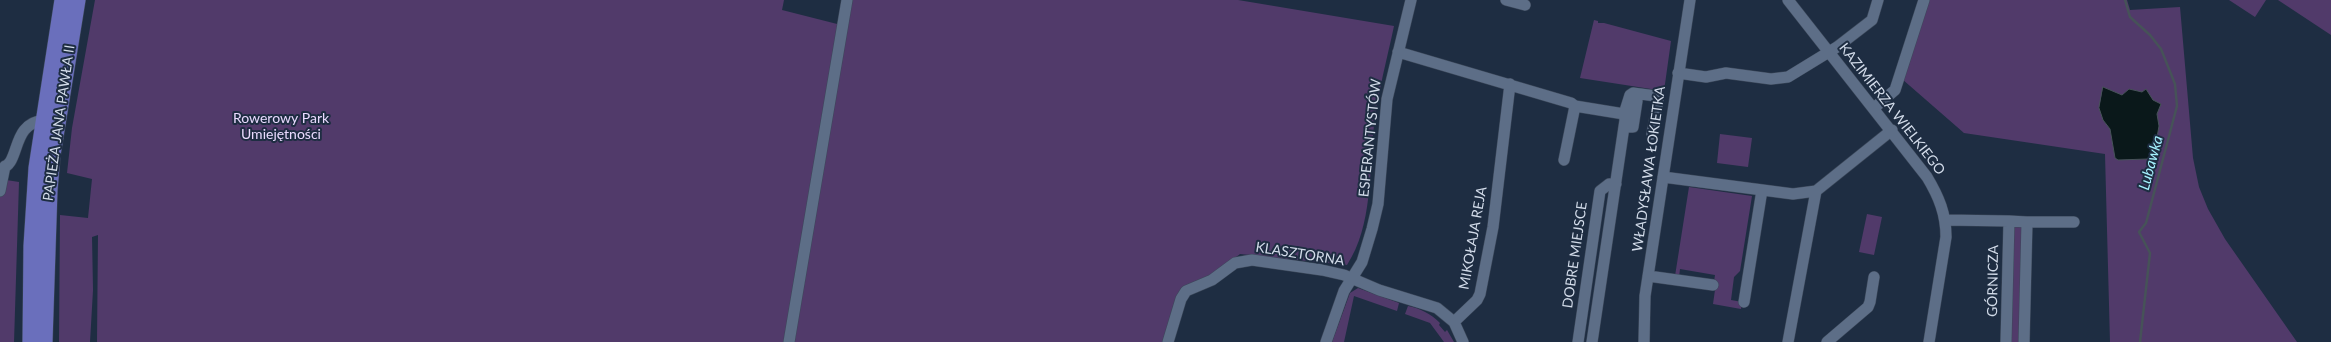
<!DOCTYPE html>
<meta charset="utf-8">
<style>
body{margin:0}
canvas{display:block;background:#1e2d42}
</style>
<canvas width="2331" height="342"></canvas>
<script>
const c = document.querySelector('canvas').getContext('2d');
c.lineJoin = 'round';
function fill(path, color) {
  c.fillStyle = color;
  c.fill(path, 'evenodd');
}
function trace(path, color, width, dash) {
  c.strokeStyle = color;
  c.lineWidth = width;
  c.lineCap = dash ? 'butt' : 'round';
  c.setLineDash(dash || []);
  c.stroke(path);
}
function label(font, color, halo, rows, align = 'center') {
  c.font = font + ' Lato,sans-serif';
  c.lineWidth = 4;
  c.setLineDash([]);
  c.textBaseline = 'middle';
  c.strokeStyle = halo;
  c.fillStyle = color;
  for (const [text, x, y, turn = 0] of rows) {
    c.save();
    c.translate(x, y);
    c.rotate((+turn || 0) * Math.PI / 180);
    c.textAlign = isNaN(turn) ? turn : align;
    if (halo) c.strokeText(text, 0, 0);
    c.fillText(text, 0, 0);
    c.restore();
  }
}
const green = new Path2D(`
 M95,0H784L782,10L845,26L850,0H1238L1394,26C1387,59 1378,92 1374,125C1369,171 1373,225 1347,265L1240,254L1210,277L1181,288L1163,342H97L98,235L92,237L93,290L90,342H59L60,215L88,218L92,179L67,173L72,128Z
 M1926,0H2127L2130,10L2180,7L2193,158L2199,187L2208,209L2225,239L2297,342H2110L2105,154L1964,133L1902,79Z
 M2229,0H2266L2255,17Z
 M2278,0H2331V35Z
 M1594,20L1598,21V23H1604L1671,41L1664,91L1580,78Z
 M1720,134L1752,138L1748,167L1717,163Z
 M0,179L19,182L14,342H0Z
 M1689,187L1752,196L1740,271L1734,277L1731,300L1742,302L1741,309L1713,304L1716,283L1714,282L1715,275L1680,269L1679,277L1675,276Z
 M1867,214L1882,217L1874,255L1859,252Z
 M2014,227H2022L2021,342H2009Z
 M1358,288L1399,303L1397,311L1354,296L1344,342H1332L1350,293Z
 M1408,306C1420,308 1431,314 1440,323L1439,325L1445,332L1447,330L1454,342H1444L1430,323L1405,314Z`);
const water = new Path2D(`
 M2103,87L2122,95L2129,89L2142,92L2146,89L2153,100L2161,104L2157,114L2159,126L2154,155L2147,159L2118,160L2115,158L2110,129L2103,120L2099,108Z`);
const stream = new Path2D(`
 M2125,0L2130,17L2150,35L2161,49L2175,84L2177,106L2146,223L2139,232L2150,253L2140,342`);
const minor = new Path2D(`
 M1506,0L1525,5
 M1788,0L1927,177C1939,197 1946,214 1946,237L1929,342
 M1398,52L1571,103L1575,106
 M1678,73L1706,77L1726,73L1771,79L1788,77L1837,47L1872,20L1878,0
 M1874,108L1895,90L1924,0
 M1624,114L1630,95L1633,93L1656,96L1658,101L1652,134
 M1624,127H1633L1637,101
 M1564,160L1575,106L1624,114L1625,120L1592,342
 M0,169C22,165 9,123 45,120
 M1663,177L1793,194L1816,191L1892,130
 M0,191L5,166
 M1945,220L2009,221
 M2027,222H2074
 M1648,276L1713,285
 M1744,302L1762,190
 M1454,322L1477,300L1480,294L1493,227L1510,84
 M789,342L847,0
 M1168,342L1181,299L1186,291L1212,280L1235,263L1252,260L1322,270L1344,275L1379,290L1437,308L1454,322L1463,342
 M1326,342L1344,291L1362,262L1372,229L1378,204L1387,99L1411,0
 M1578,342L1600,191L1609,184H1616
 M1644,342L1645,296L1690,0
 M1788,342L1816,191
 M1827,342L1868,307L1870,302L1874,277
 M2006,342L2009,221L2027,222L2024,342`);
const primary = new Path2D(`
 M31,342L32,246L37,168L63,0
 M44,342L49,190L52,155L77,0`);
const streetNames = [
 ["KAZIMIERZA WIELKIEGO",1892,109,52],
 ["PAPIEŻA JANA PAWŁA II",59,123,-82],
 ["ESPERANTYSTÓW",1370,138,-84],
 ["WŁADYSŁAWA ŁOKIETKA",1649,169,-82],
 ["MIKOŁAJA REJA",1473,238,-80],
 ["KLASZTORNA",1300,254,9],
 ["DOBRE MIEJSCE",1575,255,-82],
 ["GÓRNICZA",1993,281,-89]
];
const parkNames = [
 ["Rowerowy Park",281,118],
 ["Umiejętności",281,134]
];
const waterNames = [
 ["Lubawka",2151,163,-75]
];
fill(green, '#513a6a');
fill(water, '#0a181a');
trace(water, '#465258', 1);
trace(stream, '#465258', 2.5);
trace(minor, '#3c485a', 12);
trace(primary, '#3c485a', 18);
trace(minor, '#5d6e87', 11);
trace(primary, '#6a6fbc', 17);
label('14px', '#d2dbe9', '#1e2d42', streetNames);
label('14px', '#e9dafe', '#1e2d42', parkNames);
label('italic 15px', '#a5f1fe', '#1e2d42', waterNames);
</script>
